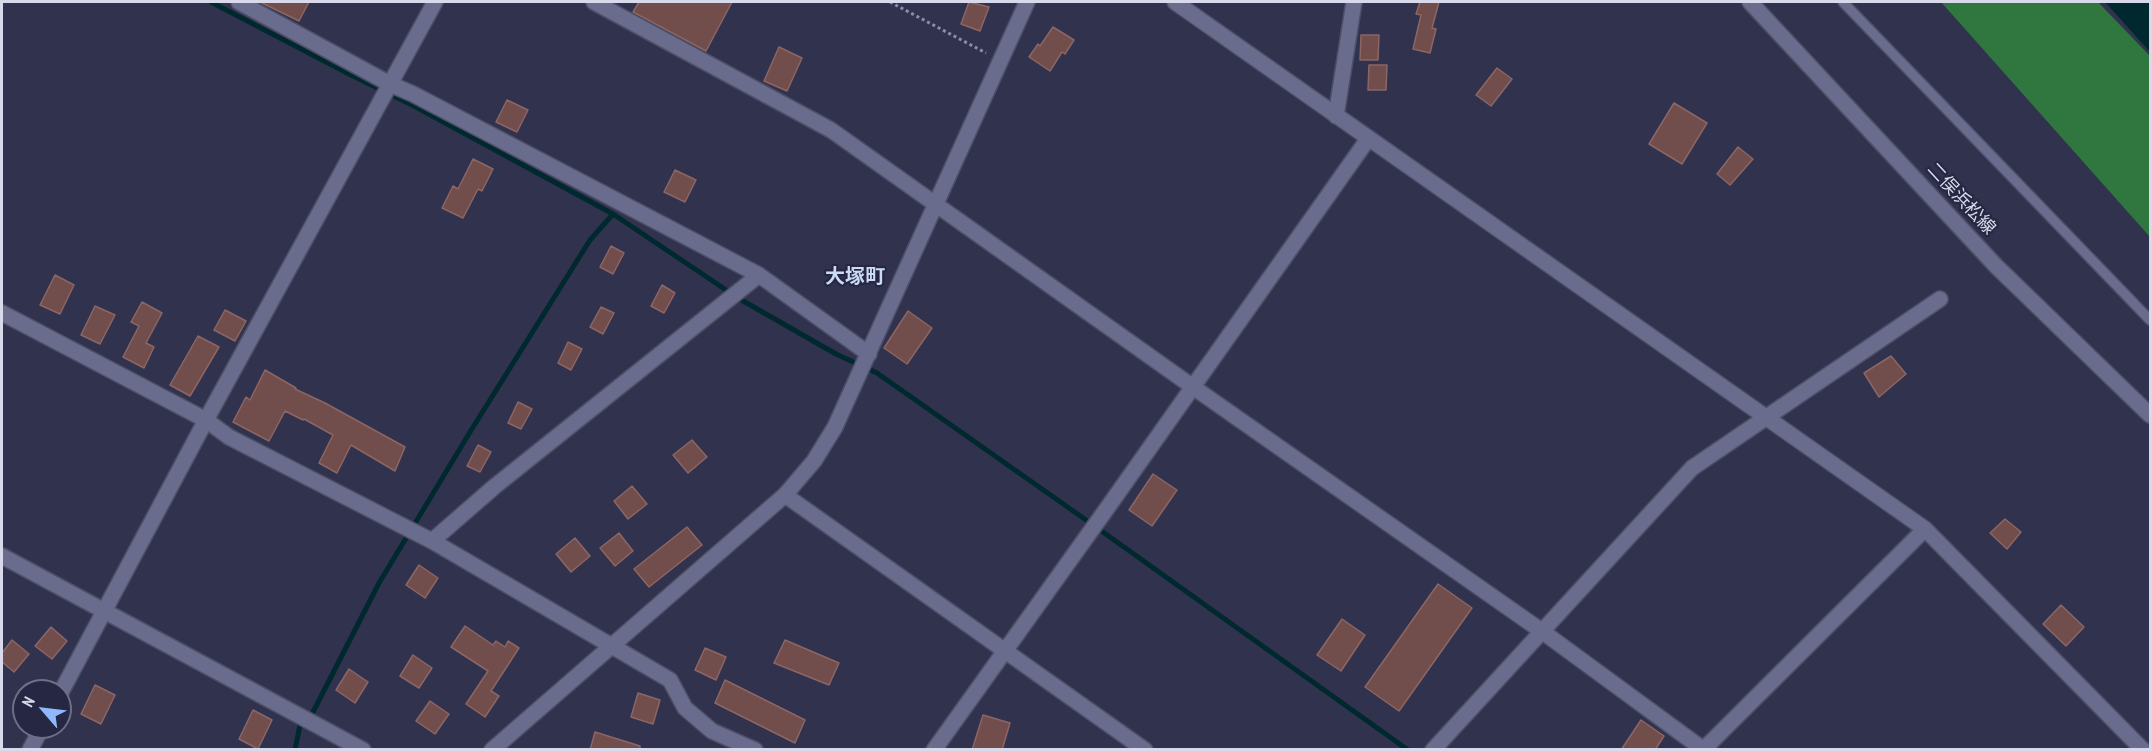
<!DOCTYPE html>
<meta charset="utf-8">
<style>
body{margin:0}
#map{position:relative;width:2152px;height:751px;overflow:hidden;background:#30324e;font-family:"PT Sans Narrow",sans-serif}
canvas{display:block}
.frame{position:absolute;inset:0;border:3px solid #d8daec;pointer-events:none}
.north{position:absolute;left:12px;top:679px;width:60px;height:60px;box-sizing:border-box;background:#262843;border:2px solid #6d6f87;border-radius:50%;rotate:298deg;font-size:16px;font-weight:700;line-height:24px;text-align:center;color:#d8daec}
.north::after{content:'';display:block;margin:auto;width:21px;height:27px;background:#8fb8fd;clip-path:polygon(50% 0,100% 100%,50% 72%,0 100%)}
</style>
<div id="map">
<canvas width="2152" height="751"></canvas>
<div class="frame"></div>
<div class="north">N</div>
</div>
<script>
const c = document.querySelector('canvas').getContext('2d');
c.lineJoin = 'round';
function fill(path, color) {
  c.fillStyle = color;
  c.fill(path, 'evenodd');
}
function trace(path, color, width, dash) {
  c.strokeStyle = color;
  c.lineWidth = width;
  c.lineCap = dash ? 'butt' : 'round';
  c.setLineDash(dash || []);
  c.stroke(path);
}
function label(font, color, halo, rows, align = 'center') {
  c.font = font + ' "PT Sans Narrow","Noto Sans JP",sans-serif';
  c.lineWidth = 4.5;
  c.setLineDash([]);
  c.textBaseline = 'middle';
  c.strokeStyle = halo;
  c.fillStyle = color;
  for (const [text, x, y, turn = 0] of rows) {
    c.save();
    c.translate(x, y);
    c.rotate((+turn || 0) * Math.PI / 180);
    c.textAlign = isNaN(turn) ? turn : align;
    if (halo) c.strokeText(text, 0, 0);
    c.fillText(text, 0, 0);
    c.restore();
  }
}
const forest = new Path2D(`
 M1941,2H2098L2150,56V237Z`);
const water = new Path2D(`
 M2105,2H2150V52Z`);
const stream = new Path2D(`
 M211,2L351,75L414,106L613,214L738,298L836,354L877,373L1086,520
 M1103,532L1408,750
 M295,750L300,725L312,714L379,583L470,432L590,240L613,214`);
const building = new Path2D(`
 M260,2H309L299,21Z
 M639,2H732L706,51L633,12Z
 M969,2L989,7L980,31L961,24Z
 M1420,2H1439L1432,28L1436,29L1430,53L1413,49L1421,15L1416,14Z
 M1053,27L1074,40L1065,54L1062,52L1050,71L1029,57L1038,44L1040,46Z
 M1361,35H1379L1378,60H1360Z
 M779,47L802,58L787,91L764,81Z
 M1369,65H1387L1386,90H1368Z
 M1497,68L1512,79L1491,106L1476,95Z
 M507,100L528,110L517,132L496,122Z
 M1674,103L1707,123L1682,164L1649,144Z
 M1738,147L1753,159L1730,185L1717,174Z
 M473,159L493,169L482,191L478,189L463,218L442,208L453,186L458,189Z
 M675,170L696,180L685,202L664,192Z
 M611,246L624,253L613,274L600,267Z
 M55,275L74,285L60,314L40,305Z
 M662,285L675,293L664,313L651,306Z
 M142,302L162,313L146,343L154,347L144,368L123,357L139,326L131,322Z
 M95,306L115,315L100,344L81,335Z
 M601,307L614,313L603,334L590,327Z
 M225,310L246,321L235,341L214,330Z
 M908,311L932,328L907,364L884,348Z
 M198,336L219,347L190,396L170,385Z
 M568,342L582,349L571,370L558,363Z
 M1891,356L1906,374L1879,397L1864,373Z
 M265,370L296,388L295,389L325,403L405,447L395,471L351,445L337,473L319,463L333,435L304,419L303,420L285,411L269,441L233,422L246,397L250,400Z
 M518,402L532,409L521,429L508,423Z
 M692,440L707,457L688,473L673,455Z
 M478,445L491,452L480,472L467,466Z
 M1153,474L1177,490L1152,526L1129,510Z
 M632,486L647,504L628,519L614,501Z
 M2005,519L2021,532L2007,549L1990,533Z
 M687,527L702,545L649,587L634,569Z
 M619,533L633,551L615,566L600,548Z
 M575,538L590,556L571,572L556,554Z
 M419,565L438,578L425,598L406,585Z
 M1438,584L1472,608L1399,711L1365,687Z
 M2061,605L2084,627L2066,646L2043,624Z
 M1342,619L1365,635L1341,671L1317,655Z
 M465,626L493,645L496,641L505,647L508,641L519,648L491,691L499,696L485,717L466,704L488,671L451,647Z
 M51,627L67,641L52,659L35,646Z
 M12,640L29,654L14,672L2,662V653Z
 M785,640L839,663L829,685L774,663Z
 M705,648L726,657L716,680L695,670Z
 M413,655L432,668L419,688L400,676Z
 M349,669L368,682L355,703L336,690Z
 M725,680L805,720L795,743L715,703Z
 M95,685L115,695L101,724L81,714Z
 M638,693L660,700L653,724L631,717Z
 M430,701L449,714L435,734L416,721Z
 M253,710L272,720L258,749L239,739Z
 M983,715L1010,723L1002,750H972Z
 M1641,720L1664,736L1655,750H1621Z
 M595,732L640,746V750H590Z`);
const path = new Path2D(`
 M890,2L986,53`);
const service = new Path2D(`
 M1843,2L2150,320`);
const minor = new Path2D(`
 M239,2L390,84L413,94L759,275L869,354
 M594,2L831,130L1193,387L1543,632L1704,750
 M1175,2L1925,529L2143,750
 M1336,116L1354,2
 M2,313L206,420L229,437L432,541L670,680L685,708L712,731L755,750
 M785,495L1145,750
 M432,541L494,487L759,275
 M2,556L363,750
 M1704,749L1925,529
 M934,750L1108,507L1368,139
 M1433,750L1692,468L1940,299`);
const tertiary = new Path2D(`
 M60,694L206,420L435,2
 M30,750L42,727
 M492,750L785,495L814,461L835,427L1027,2`);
const secondary = new Path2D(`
 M1750,2L1996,266L2150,415`);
const streetNames = [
 ["二俣浜松線",1961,199,47]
];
const neighbourhoodNames = [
 ["大塚町",855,277]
];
fill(forest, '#2f773f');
fill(water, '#00292f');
trace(stream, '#00292f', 5);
fill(building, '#714d4c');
trace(building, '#8c6665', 1.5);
trace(service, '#4e4f67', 12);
trace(minor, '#4e4f67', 18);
trace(tertiary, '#4e4f67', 18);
trace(secondary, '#4e4f67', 18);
trace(path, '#8c8ea5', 3, [3, 3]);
trace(service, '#696c8c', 9);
trace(minor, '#696c8c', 15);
trace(tertiary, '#696c8c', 15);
trace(secondary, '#696c8c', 15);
label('18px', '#d8daec', '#262843', streetNames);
label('bold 20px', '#cbdbf5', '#262843', neighbourhoodNames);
</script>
